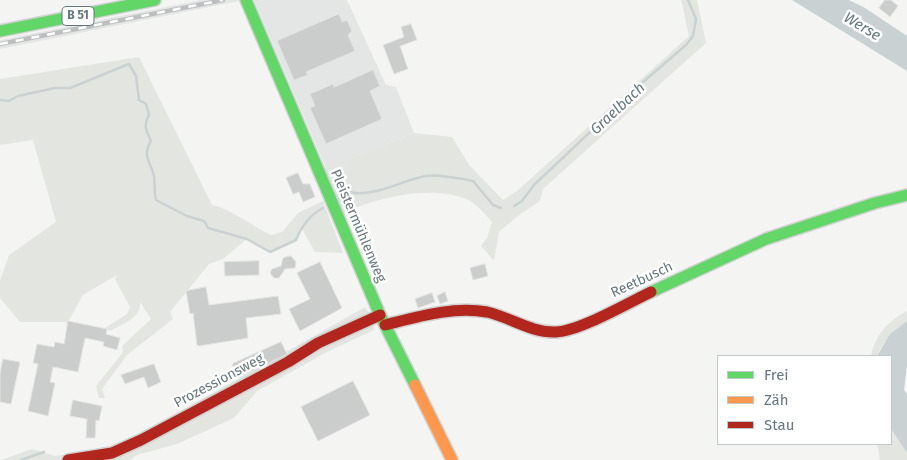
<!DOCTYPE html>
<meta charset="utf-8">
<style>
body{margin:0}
#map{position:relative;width:907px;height:460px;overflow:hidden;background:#f4f4f3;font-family:"Fira Sans",sans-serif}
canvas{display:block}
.legend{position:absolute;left:717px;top:355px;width:175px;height:90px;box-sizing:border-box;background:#fff;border:1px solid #c2c9cc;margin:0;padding:6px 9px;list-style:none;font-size:15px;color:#677880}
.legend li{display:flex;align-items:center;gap:10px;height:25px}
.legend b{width:25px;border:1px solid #c2c9cc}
</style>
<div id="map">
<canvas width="907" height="460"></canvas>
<ul class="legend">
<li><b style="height:6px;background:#63d668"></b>Frei</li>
<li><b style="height:6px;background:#ff974d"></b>Zäh</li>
<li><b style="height:6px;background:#b3261e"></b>Stau</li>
</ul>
</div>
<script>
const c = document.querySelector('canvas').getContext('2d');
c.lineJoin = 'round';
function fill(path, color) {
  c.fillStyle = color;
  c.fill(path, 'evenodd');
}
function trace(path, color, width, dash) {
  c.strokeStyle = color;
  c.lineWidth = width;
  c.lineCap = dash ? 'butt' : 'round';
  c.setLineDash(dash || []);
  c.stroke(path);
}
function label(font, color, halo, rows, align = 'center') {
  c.font = font + ' "Fira Sans",sans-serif';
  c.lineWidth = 5;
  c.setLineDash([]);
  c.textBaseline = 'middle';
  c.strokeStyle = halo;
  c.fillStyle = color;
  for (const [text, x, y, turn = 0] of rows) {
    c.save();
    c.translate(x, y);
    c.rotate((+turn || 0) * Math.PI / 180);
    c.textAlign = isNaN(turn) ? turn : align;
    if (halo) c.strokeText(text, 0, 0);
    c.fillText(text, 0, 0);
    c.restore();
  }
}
const built = new Path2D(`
 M201,0H244L0,49V40Z
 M254,0H347L386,85L396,87L414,133L326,168Z`);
const green = new Path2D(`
 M681,0H697L706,43L543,189L540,201L519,215L499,232L494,261L481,246L487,238L492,222C485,214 476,203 466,199C427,184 372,199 337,216L318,171L414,133L452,137L470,166L503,200L517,191L689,36Z
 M139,57L212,205C231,209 252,226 271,235L282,232L298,213L323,201L343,253L315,252L302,229L296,240L270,252L247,239L223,259L209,264L170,312L173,319L127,355L102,389L105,398H99L96,386L123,352L122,346L151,319L140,302C142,318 122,324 110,331L105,328L127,314L130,307L115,279L117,275L83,295L68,322H20L0,298V280L9,255L56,222L33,140L0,145V79Z
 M365,307L372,318L374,330L327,352L257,391L234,418L177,444L137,455L130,460H1L32,449L55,456L118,447Z
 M907,311V321C895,329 882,343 877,356H871C875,335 888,321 907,311Z
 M891,429L907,453V460H880L877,444H891Z`);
const water = new Path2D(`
 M792,0H849L865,8L907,36V71Z
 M907,321V365L904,390L907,394V453L891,429V356H877L890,334Z`);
const stream = new Path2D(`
 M0,100L9,101L18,96L55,88H70L129,64L136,76L139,100L146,104L149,115C143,125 146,131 151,141C142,156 150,161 154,176C155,183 154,192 156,200L187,216L204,221L208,228L247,239L270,252L296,240C301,227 310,215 323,208
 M339,199L349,192C374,198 402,180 426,176C436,174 462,179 473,181L493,205L501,208
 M514,206L522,201L534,185L588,134L619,108L643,82L686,45L693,36L696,19L688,0
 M21,460L44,452`);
const building = new Path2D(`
 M885,0H891L898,6L890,17L879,8Z
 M339,14L342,22L347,20L352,31L348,35L355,51L306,72L308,75L294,80L277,41Z
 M411,24L417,40L400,46L408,69L394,74L383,45L404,37L401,27Z
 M373,70L380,86L370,91L382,119L326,144L310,108L315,106L310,94L333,84L334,87Z
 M298,173L303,184H310L315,197L303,202L299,192L293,194L286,178Z
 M291,256L296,262L295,268L285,269L279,278H274L270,273L272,269L281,266L283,258Z
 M259,261V275L225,276L224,262Z
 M320,262L342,308L300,331L289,309L310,299L297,273Z
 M485,264L488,276L473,280L470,268Z
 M206,287L209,305L278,296L281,314L246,318L248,338L199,346L197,345L193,313L190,314L186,291Z
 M445,292L448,301L440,304L437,296Z
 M432,293L435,302L418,308L415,299Z
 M68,321L107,329L106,334L120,338L117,350L103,346L104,342L85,338L78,372L53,367L50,382L55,383L48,416L28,411L38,364L33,363L37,344L54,347L55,342L64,344Z
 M281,342L287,354L239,378L232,364Z
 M3,359L20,362L11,404L0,402V374Z
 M154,364L161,382L148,388L144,377L125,384L121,375Z
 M353,381L370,415L318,441L301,407Z
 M73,400L102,406L99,421L96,420L95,438H86L87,419L70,416Z`);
const fast = new Path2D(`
 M246,0L380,315L415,385
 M0,31L155,0
 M651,292L766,239L875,203L907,195`);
const slow = new Path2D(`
 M415,385L452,460`);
const jam = new Path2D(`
 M385,325C417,317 453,306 487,312C510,317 531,333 556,332C580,331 628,303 651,292
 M68,460L112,453L141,440L288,362L318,343L380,315`);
const rail = new Path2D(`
 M0,44L223,0`);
const shields = [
 [78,16,32]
];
const shieldNames = [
 ["B 51",78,16]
];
const streetNames = [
 ["Pleistermühlenweg",358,226,67],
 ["Reetbusch",642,280,-25],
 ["Prozessionsweg",219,381,-28]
];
const waterNames = [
 ["Werse",862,27,31],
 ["Graelbach",618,109,-43]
];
fill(built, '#e4e5e5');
fill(green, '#e3e6e0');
fill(water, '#c9d1d3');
trace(stream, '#c9d1d3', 2.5);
fill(building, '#cbcccc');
trace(building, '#e3e3e2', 1);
trace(fast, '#d0d1d1', 14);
trace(slow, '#d0d1d1', 14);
trace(jam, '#d0d1d1', 14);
trace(fast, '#63d668', 11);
trace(slow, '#ff974d', 11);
trace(jam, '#b3261e', 11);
trace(rail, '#bdbebf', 4.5);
trace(rail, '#fff', 2.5, [8]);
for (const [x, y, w] of shields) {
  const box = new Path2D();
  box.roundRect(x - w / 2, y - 9.5, w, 19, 4);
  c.fillStyle = '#fff';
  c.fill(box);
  trace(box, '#677880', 1);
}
label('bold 12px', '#677880', null, shieldNames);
label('14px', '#677880', '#fff', streetNames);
label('italic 15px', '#63797d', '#fff', waterNames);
</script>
